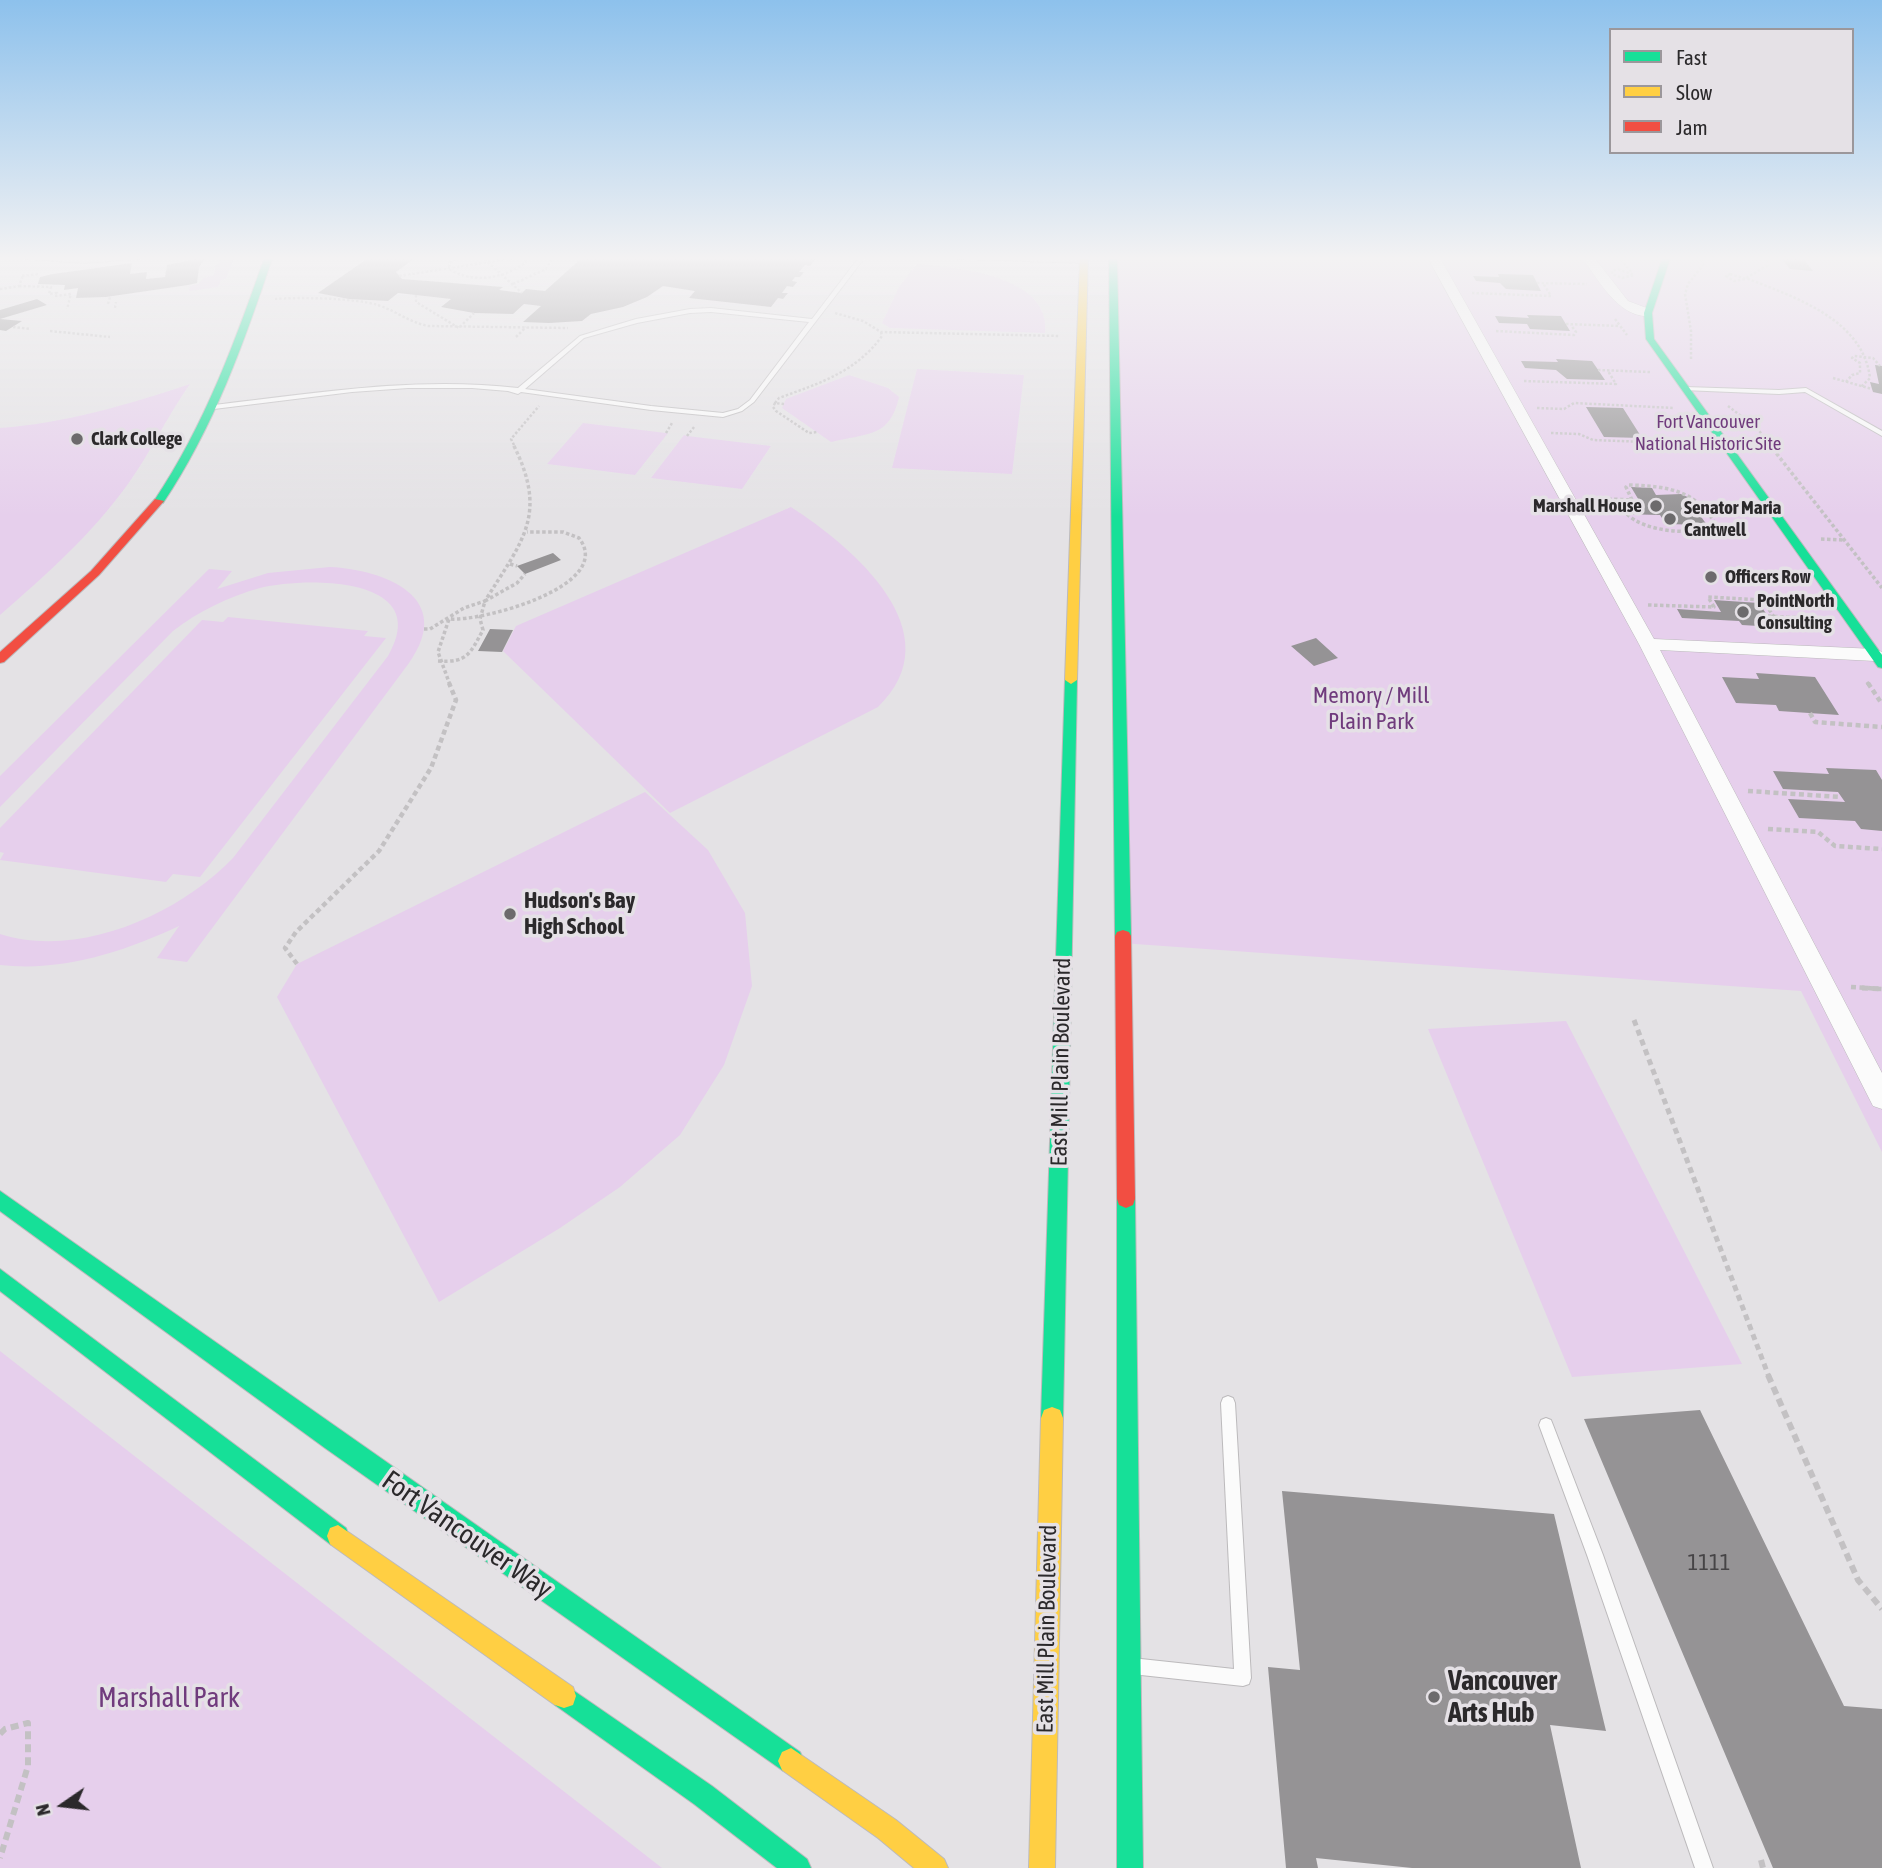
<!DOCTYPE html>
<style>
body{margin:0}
#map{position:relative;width:1882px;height:1868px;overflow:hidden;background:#e4e2e5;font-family:"Asap Condensed",sans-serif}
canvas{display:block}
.legend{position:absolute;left:1609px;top:28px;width:245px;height:126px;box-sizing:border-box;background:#e5e1e6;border:2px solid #9b979b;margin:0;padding:9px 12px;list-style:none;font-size:21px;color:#2b292b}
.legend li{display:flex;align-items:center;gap:14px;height:35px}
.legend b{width:35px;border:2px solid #9b979b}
.north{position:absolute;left:28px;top:1770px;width:70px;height:70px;-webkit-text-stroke:5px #e5e1e6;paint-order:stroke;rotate:256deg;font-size:19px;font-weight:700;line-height:28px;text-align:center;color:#2b292b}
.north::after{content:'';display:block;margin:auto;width:24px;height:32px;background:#2b292b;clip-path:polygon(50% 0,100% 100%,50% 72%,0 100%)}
</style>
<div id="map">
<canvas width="1882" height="1868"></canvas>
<ul class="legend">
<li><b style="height:9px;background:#16e098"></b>Fast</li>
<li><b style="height:9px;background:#ffcf43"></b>Slow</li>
<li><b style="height:9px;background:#f24e42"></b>Jam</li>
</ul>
<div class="north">N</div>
</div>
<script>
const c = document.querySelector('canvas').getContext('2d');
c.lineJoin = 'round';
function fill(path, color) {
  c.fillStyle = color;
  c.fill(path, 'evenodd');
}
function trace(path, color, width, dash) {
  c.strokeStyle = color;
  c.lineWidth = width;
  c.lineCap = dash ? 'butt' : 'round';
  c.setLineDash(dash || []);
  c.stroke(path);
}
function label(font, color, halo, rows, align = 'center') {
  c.font = font + ' "Asap Condensed",sans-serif';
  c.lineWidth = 7;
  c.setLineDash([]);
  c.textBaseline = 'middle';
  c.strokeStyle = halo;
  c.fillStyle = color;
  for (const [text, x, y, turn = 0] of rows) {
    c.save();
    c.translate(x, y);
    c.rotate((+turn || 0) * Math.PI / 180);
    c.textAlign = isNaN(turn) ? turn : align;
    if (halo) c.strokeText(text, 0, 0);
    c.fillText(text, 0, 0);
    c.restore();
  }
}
const green = new Path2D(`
 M221,256H235L226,279L221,280L218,287L189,291L190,286L198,284L204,278L214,275L215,266L219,263Z
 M1113,256H1882V1152L1801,991L1121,943Z
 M917,264C957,267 1052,276 1045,333L890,328L882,323L899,287Z
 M917,369L1024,375L1012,474L892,468Z
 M849,375L888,388L899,397C890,438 867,433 831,442L782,408L786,399Z
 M190,384C167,416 151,452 128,484C92,534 46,575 0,615V428C66,423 127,405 190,384Z
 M583,423L666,433H668L635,475L547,464Z
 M684,435L687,436L771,446L742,489L651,478Z
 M791,507C853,547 955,633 878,707L670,813L503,651L516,626Z
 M330,567C385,570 456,597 409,663L187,962L157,958L179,926C123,952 63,972 0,965V934C79,959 178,915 233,858L388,656C435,575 304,577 260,588C228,597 199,611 173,631L0,807V776L209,569L232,571L217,589L268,573Z
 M228,617L368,631L364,636L386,638L200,877L173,874L166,882L0,860L4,853L0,852V828L202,620L223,622Z
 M645,792L708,850L745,913L752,986L724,1065L680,1135L620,1187L560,1228L439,1302L277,997L297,964Z
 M1566,1021L1742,1364L1572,1377L1428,1029Z
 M0,1351L662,1868H0Z`);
const building = new Path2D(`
 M371,256H418L396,272L402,279L503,287L499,290L522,293L526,289L545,291L584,256H817L810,266L805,265L799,272H804L800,277H795L792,281L797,282L793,287L787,286L782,293H788L783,299L778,298L771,307L689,298L695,291L663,286L647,297L623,307L591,314L582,321L549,323L523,322L541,306L524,304L513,314L474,313L441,307L451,299L398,293L388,301L349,299L318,293Z
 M1779,256H1801L1813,271L1790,269Z
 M206,257L199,267L197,283L188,285L106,297L76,298L78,288L64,290L65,285L38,284L40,277L53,274L132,263L130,274L147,272L146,279L165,277L167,265Z
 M1498,274L1533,275L1541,291L1506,289L1500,283L1476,281L1473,276L1499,277Z
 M37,299L47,305L0,319V310Z
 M1527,315L1561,316L1570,331L1530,329L1527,324L1499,323L1495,316L1529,318Z
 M0,319L22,321L6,331L0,330Z
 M1556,359L1592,361L1605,380L1567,379L1556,370L1525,368L1521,361L1558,362Z
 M1875,365L1882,366V394L1873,392L1872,389L1870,382L1879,384Z
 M1586,407L1623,408L1642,438L1604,437Z
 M1631,487L1652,488L1656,495L1681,494L1692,499L1697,506L1694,507L1707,525L1666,524L1660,515L1621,514L1613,501L1640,502Z
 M553,553L561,560L525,574L517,566Z
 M1714,600L1759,603L1775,627L1742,625L1739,621L1682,618L1677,609L1721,612Z
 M490,629L513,630L502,652L478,651Z
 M1316,638L1338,658L1314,666L1291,646Z
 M1756,673L1815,677L1839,715L1779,711L1776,705L1736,703L1722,677L1759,679Z
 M1826,768L1876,770L1882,780V831L1861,829L1855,821L1799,818L1788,799L1845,802L1838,792L1783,789L1773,771L1829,774Z
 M1700,1410L1844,1706L1882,1709V1868H1773L1584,1419Z
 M1282,1491L1554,1514L1606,1731L1550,1725L1581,1868H1412L1316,1858L1318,1868H1286L1268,1667L1300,1670Z`);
const pathFar4 = new Path2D(`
 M438,256L455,258
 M459,256L450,263L449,269C473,284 504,279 526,262L525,256
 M481,256L522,293
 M1618,256L1632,273
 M1768,256L1767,266L1746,278C1794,297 1863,319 1870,378L1861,387
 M162,258L180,256
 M1455,258L1509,259L1507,256
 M189,260L190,256
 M1618,269L1634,275L1622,278L1612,274V271Z
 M1730,274L1746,279L1734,281L1726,276Z
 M22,276L39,274
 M399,276L527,256
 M1537,283L1587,284
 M513,284L546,269L553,256
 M19,286L51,287L49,294L57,293L56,296L71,294L67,309
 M0,289L19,286L23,275
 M1472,293L1551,296L1543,283
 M416,295V302L459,328L474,313
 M275,299C299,297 355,298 378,305C396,311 409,322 428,326L568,328
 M108,304L110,297
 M115,308L116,302
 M835,313L863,321L881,332L1060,336
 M1615,319L1627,335
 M1566,324L1619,326
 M13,327L31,329
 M50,331L110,337
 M1496,331L1574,335L1576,332L1571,325
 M516,337L526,327
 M1691,359V331L1685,294L1688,284L1703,265L1702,256
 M1598,370L1650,372
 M1833,378L1872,389
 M1524,381L1616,384L1608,371
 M1846,382L1852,375L1860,373V363L1852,358L1854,356L1873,358L1880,366
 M775,403L773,407L776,411L809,433L817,432
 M784,404L775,403L779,398C820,383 856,372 882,336L881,332
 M1728,406L1757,428L1770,445
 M1537,408L1564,409L1574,403L1674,408
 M666,433L672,423
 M1551,433L1579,434L1593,440L1699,444
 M687,436L694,427
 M514,445L511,439L539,406`);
const pathFar3 = new Path2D(`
 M1686,444H1699
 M1769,444L1882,588
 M1590,498L1632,500L1626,487L1629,485C1666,486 1698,490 1716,526C1694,536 1644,532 1627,514
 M1596,511L1620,512
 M1700,513L1751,515
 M1821,539L1844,540
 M510,564L517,566
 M1648,605L1714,607L1708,597L1763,600L1774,617
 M1768,616L1821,619
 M424,629H430L464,608L485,601C522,541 549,515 513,444
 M438,661C467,663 470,654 483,630L480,619L485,601L517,583L525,574
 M1867,682L1869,685
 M450,685L438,652L449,619C481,622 616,586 579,538L563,532H527`);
const pathFar2 = new Path2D(`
 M1868,683L1882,704
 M1810,713L1815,722L1882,727
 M1748,791L1841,797
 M1768,829L1818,832L1835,846L1882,849
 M297,964L285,948L296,932L379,851L431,768L456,700L449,683
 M1851,987L1882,989`);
const pathFar1 = new Path2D(`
 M1862,988L1882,989
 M1634,1020L1769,1377`);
const path = new Path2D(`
 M1768,1375L1858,1580L1882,1609
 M0,1734L5,1729L28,1723V1766L0,1858
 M1761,1860L1763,1868`);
const lane = new Path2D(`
 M0,256H7L0,260Z
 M16,256L84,259L149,256L146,258L84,263L19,258Z
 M860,256H866L754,402L742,411L723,417L651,410L521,392L518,394L508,391L472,388H408L352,392L214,409L211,407L214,405C316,393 416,376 518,388L580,336L636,319L690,309L711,308L812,319ZM711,312L809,322L750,400L738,409L723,413L651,406L525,389L584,338L637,323L690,313Z
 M939,256L1084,259L1087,261L1084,263L942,258Z
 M1685,387L1779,390L1806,388L1882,431V436L1805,392L1779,394L1683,390L1682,389Z
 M1228,1396L1233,1398L1235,1403L1251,1678L1249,1684L1243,1686L1141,1675L1135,1673L1133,1667L1135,1661L1141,1659L1234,1669L1221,1403L1223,1398Z
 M1546,1418L1551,1420L1553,1425L1603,1555L1713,1868H1695L1587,1555L1539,1425L1541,1420Z`);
const street = new Path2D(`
 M1427,256H1439L1654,639L1875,649L1882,652L1881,659L1875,661L1660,650L1882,1073V1109L1873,1106L1639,644Z
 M1581,256H1593L1628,301L1652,310V316C1619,320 1598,279 1581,256Z`);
const fast = new Path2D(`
 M265,256H273C244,343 214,427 163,503H155L154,501C205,425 235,342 265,256Z
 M1109,256H1117L1131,936L1129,940H1117L1115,936Z
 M1663,256H1671L1652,313L1654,339L1882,655V668L1878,667L1646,339L1644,313Z
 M1071,676L1077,680L1063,1418L1060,1426L1052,1429L1044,1426L1041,1418L1065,680Z
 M1126,1190L1133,1193L1135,1199L1143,1868H1117V1199L1119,1193Z
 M0,1191L800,1752L804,1761L800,1770L791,1774L782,1770L325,1448L0,1211Z
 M0,1269L346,1528L349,1536L346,1544L338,1547L330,1544L0,1291Z
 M564,1684L712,1786L807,1859L811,1868H777L694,1804L555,1705L552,1696L555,1687Z`);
const slow = new Path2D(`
 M1080,256H1088L1077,680L1071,684L1065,680Z
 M1052,1407L1060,1410L1063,1418L1055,1868H1029L1041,1418L1044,1410Z
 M338,1525L573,1687L576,1696L573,1705L564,1708L555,1705L330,1544L327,1536L330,1528Z
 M791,1748L896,1820L944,1859L948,1868H914L878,1838L782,1770L778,1761L782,1752Z`);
const jam = new Path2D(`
 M155,499L164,501L99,575L4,662L0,663V652L91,571Z
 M1123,930L1129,932L1131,936L1135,1199L1133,1205L1126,1208L1119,1205L1117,1199L1115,936L1117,932Z`);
const markers = [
 [77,439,7,"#6c6a6c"],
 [1656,506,7,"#6c6a6c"],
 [1670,519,7,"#6c6a6c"],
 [1711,577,7,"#6c6a6c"],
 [1743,612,7,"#6c6a6c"],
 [510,914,7,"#6c6a6c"],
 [1434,1697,7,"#6c6a6c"]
];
const farParknames = [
 ["Fort Vancouver",1708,422],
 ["National Historic Site",1708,444]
];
const farPoinames = [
 ["Clark College",91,439],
 ["Marshall House",1642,506,"right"],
 ["Senator Maria",1684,508],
 ["Cantwell",1684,530],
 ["Officers Row",1725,577],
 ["PointNorth",1757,601],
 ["Consulting",1757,623]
];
const parkNames = [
 ["Memory / Mill",1371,696],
 ["Plain Park",1371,722]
];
const poiNames = [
 ["Hudson's Bay",524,901],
 ["High School",524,927]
];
const streetNames = [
 ["East Mill Plain Boulevard",1061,1062,-89],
 ["East Mill Plain Boulevard",1047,1629,-89]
];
const nearNumbernames = [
 ["1111",1709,1563]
];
const nearStreetnames = [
 ["Fort Vancouver Way",467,1535,35]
];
const nearPoinames = [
 ["Vancouver",1448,1681],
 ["Arts Hub",1448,1713]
];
const nearParknames = [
 ["Marshall Park",169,1698]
];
fill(green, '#e6cfec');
fill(building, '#959395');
trace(lane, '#bcbabc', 2);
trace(street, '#bcbabc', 1);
trace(fast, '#bcbabc', 2);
trace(slow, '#bcbabc', 2);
trace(jam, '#bcbabc', 2);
trace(pathFar4, '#c3c1c3', 2.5, [2.5, 2]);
trace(pathFar3, '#c3c1c3', 3.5, [3.5, 2.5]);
trace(pathFar2, '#c3c1c3', 4.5, [5, 3.5]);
trace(pathFar1, '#c3c1c3', 5, [6, 4.5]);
trace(path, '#c3c1c3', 6, [8, 5]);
fill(lane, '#fbfbfb');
fill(street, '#fbfbfb');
fill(fast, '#16e098');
fill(slow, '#ffcf43');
fill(jam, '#f24e42');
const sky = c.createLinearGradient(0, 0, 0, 517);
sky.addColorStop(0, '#8dc1ec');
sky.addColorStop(0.5, '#f3f2f3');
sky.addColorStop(1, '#f3f2f300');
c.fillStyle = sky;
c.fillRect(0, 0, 1882, 517);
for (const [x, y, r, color] of markers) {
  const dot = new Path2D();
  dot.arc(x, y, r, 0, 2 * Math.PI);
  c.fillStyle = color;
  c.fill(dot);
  trace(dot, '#e5e1e6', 2.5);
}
label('19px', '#703b7d', '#e5e1e6', farParknames);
label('bold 19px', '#2b292b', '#e5e1e6', farPoinames, 'left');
label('23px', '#703b7d', '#e5e1e6', parkNames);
label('bold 23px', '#2b292b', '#e5e1e6', poiNames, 'left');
label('23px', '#2b292b', '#e5e1e6', streetNames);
label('23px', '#464446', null, nearNumbernames);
label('28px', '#2b292b', '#e5e1e6', nearStreetnames);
label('bold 28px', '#2b292b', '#e5e1e6', nearPoinames, 'left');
label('28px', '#703b7d', '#e5e1e6', nearParknames);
</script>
